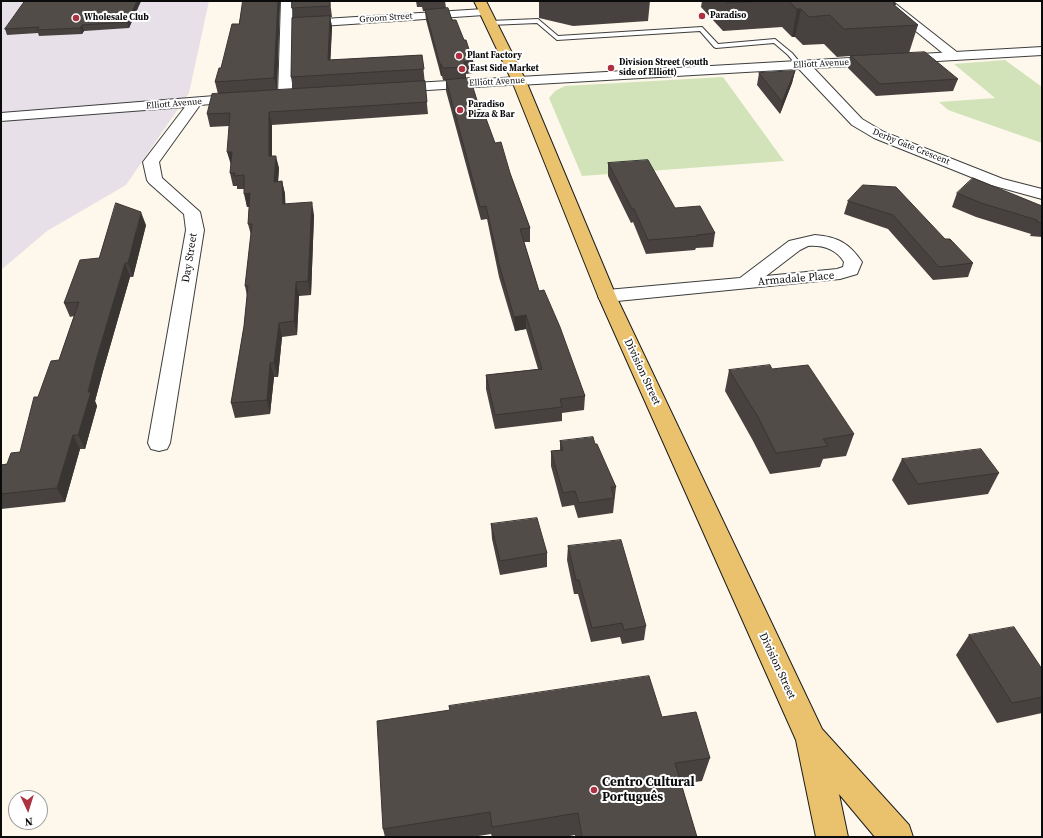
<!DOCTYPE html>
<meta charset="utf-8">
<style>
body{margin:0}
#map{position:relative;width:1043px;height:838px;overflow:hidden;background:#fdf8eb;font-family:"Source Serif 4",serif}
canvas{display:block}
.frame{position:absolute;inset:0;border:2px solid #0b0b0b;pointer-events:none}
.north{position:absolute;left:8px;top:790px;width:40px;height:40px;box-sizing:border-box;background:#fff;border:1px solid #9d9d9d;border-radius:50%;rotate:176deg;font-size:11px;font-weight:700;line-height:16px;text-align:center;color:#0b0b0b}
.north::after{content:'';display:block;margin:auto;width:14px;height:18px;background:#ac3242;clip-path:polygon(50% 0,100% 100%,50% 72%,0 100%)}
</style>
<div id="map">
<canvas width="1043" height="838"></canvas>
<div class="frame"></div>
<div class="north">N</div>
</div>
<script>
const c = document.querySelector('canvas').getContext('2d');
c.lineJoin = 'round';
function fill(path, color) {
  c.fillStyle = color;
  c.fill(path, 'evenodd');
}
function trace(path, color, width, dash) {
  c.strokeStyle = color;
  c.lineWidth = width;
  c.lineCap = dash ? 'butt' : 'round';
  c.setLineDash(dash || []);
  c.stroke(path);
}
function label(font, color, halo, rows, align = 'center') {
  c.font = font + ' "Source Serif 4",serif';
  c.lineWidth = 4;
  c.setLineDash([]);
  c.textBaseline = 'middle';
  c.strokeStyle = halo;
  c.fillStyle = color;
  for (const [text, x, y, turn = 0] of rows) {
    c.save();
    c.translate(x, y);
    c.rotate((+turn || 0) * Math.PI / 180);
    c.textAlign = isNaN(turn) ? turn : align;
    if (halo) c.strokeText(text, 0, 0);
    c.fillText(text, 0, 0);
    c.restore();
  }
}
const industrial = new Path2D(`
 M1,1H209L189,93L126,185L47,231L1,270Z`);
const green = new Path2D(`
 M1005,60L1042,87V143L948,110L939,102L995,98L954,64Z
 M723,77L784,161L582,176L549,98L555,91L565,86Z`);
const service = new Path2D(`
 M538,19L558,36L702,27L718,44L775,39L792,53L802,65L797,66L788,55L774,43L716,48L714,47L700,31L557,40L537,23L490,25L487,23L490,21Z`);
const minor = new Path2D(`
 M281,1H293L292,21L484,9L488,10L490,12L488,14L484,15L292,28V95L290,98H280L278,95Z
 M879,1H892L958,53L960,56L958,59H950Z
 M803,61L808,62L862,119L884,132L1003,179L1042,189V199L991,185L874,138L852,125L798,68L797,65L798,62Z
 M519,77L524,78L526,81L524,84L396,92L391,91L389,88L391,85L396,84Z
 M240,94L245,95L247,98L245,101L200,105L159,162L162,178L200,212L204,230L170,443L167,449L159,451L151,449L148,443L186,230L184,214L149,183L147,180L143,162L185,107L1,121V113Z
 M815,235C838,237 849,243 862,262L857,274L840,279L607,302L600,300L598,296L600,292L607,290L740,278L789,241ZM808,246C823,245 836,249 844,262L843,267L837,269L766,276L800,250Z`);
const tertiary = new Path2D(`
 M1042,47V55L519,85L514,84L512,81L514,78L519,77Z`);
const primary = new Path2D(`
 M474,1H486L526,81L616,296L822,729L909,825L913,837H875L839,794L848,837H816L796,740L598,296L512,81Z`);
const wall = new Path2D(`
 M25,1H141L129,28L84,31L82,34L39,36L38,33L7,35L5,29Z
 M243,1H280L277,90L231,93L293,89L291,77L293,18L292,8L330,1L332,17H330L332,27L330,60L422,55L428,114L272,125V156L279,168L278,182L282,181L285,194V204L314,215L311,295L299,296L297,335L282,337L278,377H274L270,414L235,418L231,403L244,326L247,296L245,286L251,235L248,224L249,207H247L244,189H237V186H233L230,173L231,165L229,126L210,127L207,114L218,94L215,82L239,24Z
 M416,1H445L446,8L464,40L473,62V73L466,74V78L495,143L510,173L530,228V242H524L539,291L585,396L584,410L562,413V421L495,429L486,389V375L538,369L526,329L515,331L499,277L487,219L481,220L446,91V80H443L442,76H441L426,20L425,11H423L422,7H417Z
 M539,1H650L648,21L573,26L539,18Z
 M702,1H892L896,4L895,6L918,25L909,53L958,79L953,91L876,96L848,68L850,56L837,57L824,44L803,45L795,37H792L782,27L723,31L701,7Z
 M795,71L792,83L780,114L757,85L759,73Z
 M608,163L675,208L715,233L713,247L696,248L695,250L646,254L633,222L631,223L608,176Z
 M863,185L945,239L973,263L968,277L933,280L888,229L844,214L848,201Z
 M957,193L1042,206V237L1030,236L1031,234L976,217L952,207Z
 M146,225L133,277H130L103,371L95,401L97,406L85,449H80L65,502L1,509V465L7,464L20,452L38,397L59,360L74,316L70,317L64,303L99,258Z
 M772,369L854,434L846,456L823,459L820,467L770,474L752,439L725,391L729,370Z
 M560,441L595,444L616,487L613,513L578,518L574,505L562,507L551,466V451L560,450Z
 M902,459L999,473L988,494L908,505L892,480Z
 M491,524L547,553V567L500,575L492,539Z
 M568,546L646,626L644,640L622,644L620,637L591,642L578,594H574L567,560Z
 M969,635L1042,669V713L997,723L956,655Z
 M449,706L662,717L710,758L702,781L681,784L697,837H575V835L565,837H492L491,834L472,837H385L383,829L450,710Z`);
const shadedWall = new Path2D(`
 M137,1H141L129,28L127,22Z
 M278,1H280L277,90L274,78Z
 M797,9H801L795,37H792Z
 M330,16L332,27L330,72L328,60Z
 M82,25L84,31L82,34L80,28Z
 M440,64H441L442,76H441Z
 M795,71L792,83L780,114L782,102Z
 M269,112L272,125V169L269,156Z
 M227,152H232L231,165Z
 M276,156L279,168L277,195L274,182Z
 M282,181L285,194L286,217L283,204Z
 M250,193L253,206L247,207L244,194Z
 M312,202L314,215L311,295L308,281Z
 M141,212L146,225L133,277L128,263Z
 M125,263L130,277L103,371L95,401L97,406L85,449L78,435L88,392L97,357Z
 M296,282L299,296L297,335L294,321Z
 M526,315V329L515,331L514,317Z
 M279,323L282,337L278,377L274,363Z
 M270,363L274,377L270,414L267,400Z
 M73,435L80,449L65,502L57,488Z`);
const building = new Path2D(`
 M25,1H137L127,22L82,25L80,28L37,30L39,27L5,29Z
 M243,1H278L274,78L215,82L219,68H221L232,24H239Z
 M292,1H330V6L292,8Z
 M725,1H767L727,3Z
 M789,1H892L896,4H893L918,25L844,29L830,15L809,17L801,9H797Z
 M448,8L452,20H456L464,40H466L473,62H464L466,67L443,68L441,64H440L425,10Z
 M330,16L328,60L422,55L424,69L291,77L292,18Z
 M925,52L958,79L880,84L851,56Z
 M795,71L782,102L759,73Z
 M470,78L481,113H484L495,143L501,142L510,173L530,228L520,229L539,291L544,290L560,327L585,396L560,399L562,407L495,415L486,375L542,369L526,315L514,317L499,264L486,206L480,207L446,80Z
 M425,81L427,102L269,112V156H276L274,182L282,181L283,204L312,202L308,281L296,282L294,321L279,323L274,363H270L267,400L231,403L244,326L248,286H245L252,224H248L250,193L244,194V175L234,176L235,173H230L232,152H227L230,113L207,114L212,94Z
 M648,160L675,208L700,206L715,233L697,235V236L648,240L634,209H632L608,163Z
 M973,178L1042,206V223L1037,222V220L981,203L957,193Z
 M863,185L896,187L945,239H950L973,263L939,267L893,215L848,201Z
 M116,203L141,212L128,263H125L97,357L88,392H91L78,435H73L57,488L1,494V465L7,464L11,453L20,452L34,397H38L51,361L59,360L79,302L64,303L80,260L99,258Z
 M770,365L772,369L808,365L854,434L823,439L828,446L776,453L758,417L729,370Z
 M593,437L595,444H597L616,487H611L614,498L579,503L575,491L563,493L551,451L563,450L560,441Z
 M981,449L999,473L918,484L902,459Z
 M537,518L547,553L500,561L491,524Z
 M621,540L646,626L624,630L622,623L592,628L579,580H576L568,546Z
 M1014,627L1042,669V697L1012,703L969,635Z
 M649,676L662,717L696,712L710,758L675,763L697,837H582L578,813L492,827L490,812L383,829L377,721L450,710L449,706Z`);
const markers = [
 [702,16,4,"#ac3242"],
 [76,18,4,"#ac3242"],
 [459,56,4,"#ac3242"],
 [611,68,4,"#ac3242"],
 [462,69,4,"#ac3242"],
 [460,110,4,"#ac3242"],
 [594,790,4,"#ac3242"]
];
const farPoinames = [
 ["Paradiso",710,16],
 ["Wholesale Club",84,18],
 ["Plant Factory",467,56],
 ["Division Street (south",619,63],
 ["side of Elliott)",619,73],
 ["East Side Market",470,69],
 ["Paradiso",468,105],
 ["Pizza & Bar",468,115]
];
const farStreetnames = [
 ["Groom Street",386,18,-4],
 ["Elliott Avenue",821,64,-3],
 ["Elliott Avenue",497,82,-3],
 ["Elliott Avenue",174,104,-5],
 ["Derby Gate Crescent",911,147,22]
];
const streetNames = [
 ["Day Street",190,258,-81],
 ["Armadale Place",796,279,-5],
 ["Division Street",642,372,65],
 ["Division Street",777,666,65]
];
const nearPoinames = [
 ["Centro Cultural",602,783],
 ["Português",602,798]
];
fill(industrial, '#e7e0e9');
fill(green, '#d2e3b9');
trace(service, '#3e3e3e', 2);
trace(minor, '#3e3e3e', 2);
trace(tertiary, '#3e3e3e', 2);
trace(primary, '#1c1c1c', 2);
fill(service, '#fff');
fill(minor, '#fff');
fill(tertiary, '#fff');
fill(primary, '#eac26e');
fill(wall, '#47413f');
fill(shadedWall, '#393533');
fill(building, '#524c49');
trace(building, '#393533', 1);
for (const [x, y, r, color] of markers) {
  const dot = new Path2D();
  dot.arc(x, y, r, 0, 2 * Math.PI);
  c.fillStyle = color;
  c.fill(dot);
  trace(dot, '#fff', 1.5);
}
label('bold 9px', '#0b0b0b', '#fff', farPoinames, 'left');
label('9px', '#0b0b0b', '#fff', farStreetnames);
label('11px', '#0b0b0b', '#fff', streetNames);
label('bold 13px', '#0b0b0b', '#fff', nearPoinames, 'left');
</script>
